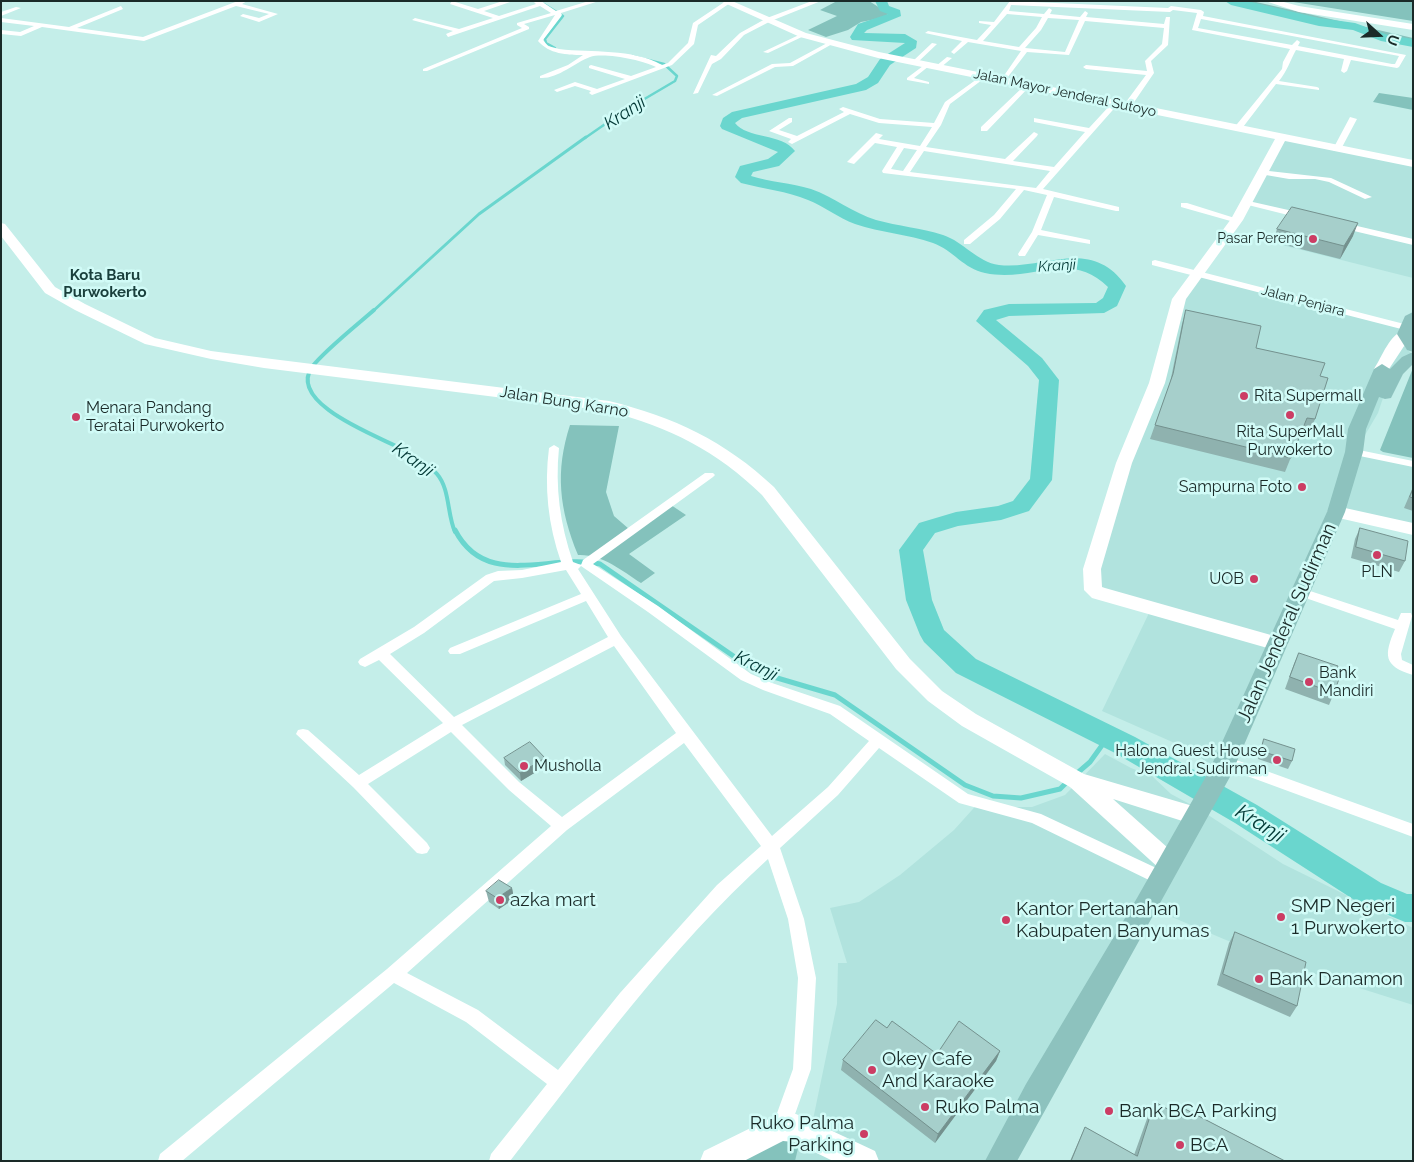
<!DOCTYPE html>
<style>
body{margin:0}
#map{position:relative;width:1414px;height:1162px;overflow:hidden;background:#c4eee9;font-family:Raleway,sans-serif}
canvas{display:block}
.frame{position:absolute;inset:0;border:2px solid #1a2a28;pointer-events:none}
.north{position:absolute;left:1354px;top:10px;width:50px;height:50px;-webkit-text-stroke:4px #d1fbf7;paint-order:stroke;rotate:110deg;font-size:14px;font-weight:700;line-height:20px;text-align:center;color:#1a2a28}
.north::after{content:'';display:block;margin:auto;width:18px;height:22px;background:#1a2a28;clip-path:polygon(50% 0,100% 100%,50% 72%,0 100%)}
</style>
<div id="map">
<canvas width="1414" height="1162"></canvas>
<div class="frame"></div>
<div class="north">U</div>
</div>
<script>
const c = document.querySelector('canvas').getContext('2d');
c.lineJoin = 'round';
function fill(path, color) {
  c.fillStyle = color;
  c.fill(path, 'evenodd');
}
function trace(path, color, width, dash) {
  c.strokeStyle = color;
  c.lineWidth = width;
  c.lineCap = dash ? 'butt' : 'round';
  c.setLineDash(dash || []);
  c.stroke(path);
}
function label(font, color, halo, rows, align = 'center') {
  c.font = font + ' Raleway,sans-serif';
  c.lineWidth = 5;
  c.setLineDash([]);
  c.textBaseline = 'middle';
  c.strokeStyle = halo;
  c.fillStyle = color;
  for (const [text, x, y, turn = 0] of rows) {
    c.save();
    c.translate(x, y);
    c.rotate((+turn || 0) * Math.PI / 180);
    c.textAlign = isNaN(turn) ? turn : align;
    if (halo) c.strokeText(text, 0, 0);
    c.fillText(text, 0, 0);
    c.restore();
  }
}
const built = new Path2D(`
 M1282,139L1413,166V278L1270,242L1289,214L1247,204Z
 M1197,275L1409,328L1403,345L1413,355L1388,383L1378,413L1355,452L1413,464V529L1336,512L1219,775L1195,752L1102,711L1149,613L1099,593L1092,569L1179,299Z
 M1105,754L1131,768L1152,776L1171,794L1199,809L1283,864L1413,928V1005L1312,973L1226,940L1146,906L1000,1161H714L810,1134L837,1004L838,963H847L830,908L859,902L900,875L954,830L981,800L1008,807H1032L1065,795Z`);
const green = new Path2D(`
 M837,1H869L888,13L887,17L861,22L848,30L826,37L808,30L837,16L820,10Z
 M1231,1H1252L1413,38V43L1385,38L1355,27L1319,22Z
 M1287,1H1413V21Z
 M1379,93L1413,98V110L1373,102Z
 M1413,368V458L1383,452L1380,450Z
 M570,425L619,426L606,492L614,516L629,529L668,503L686,515L629,554L655,573L641,583C621,570 602,554 578,555C559,509 555,471 570,425Z
 M781,1127L800,1140L795,1161H741Z`);
const streamFar3 = new Path2D(`
 M544,4L563,16L545,39L546,43L555,48
 M585,138L624,111L675,81L677,76L664,64L632,56`);
const streamFar2 = new Path2D(`
 M372,312L479,214L586,137`);
const streamFar1 = new Path2D(`
 M374,310C357,325 324,351 312,367C287,403 377,436 400,448C413,455 427,463 437,474C450,489 447,514 455,532`);
const stream = new Path2D(`
 M455,530C486,590 549,553 600,564L745,664L767,675L835,695L965,785L993,796L1021,798L1060,789L1069,780
 M1075,775L1090,762L1108,737`);
const river = new Path2D(`
 M875,1H887L889,6L900,10L901,16L867,30L864,33L905,34L917,41L916,48L890,65L878,83L866,90L742,118L735,123C747,139 782,133 795,151L779,166L753,172L751,176C770,182 791,183 811,189C834,197 853,213 876,220C898,226 921,228 943,235C964,242 977,262 999,265C1045,270 1091,236 1126,286L1117,306L1104,313L1009,316L996,320L1042,358L1059,380L1052,480L1029,511L1001,520L958,526L935,533L923,550L932,600L944,630L976,659L1135,737L1257,805L1381,883L1407,894H1413V922H1405L1359,903L1235,823L1115,753L956,673L924,642L920,635L906,600L899,550L919,523L956,512L998,506L1013,501L1030,479L1039,380L1028,366L976,321L984,310L1009,304L1096,303L1103,298L1108,287C1069,249 1033,283 985,273C964,269 953,250 933,243C908,234 881,233 855,224C838,218 824,206 808,200C787,191 764,189 741,183L735,177L740,166L768,159L778,152L722,129L720,126L723,118L732,112L856,84L868,77L880,59L905,43L852,40L850,37L858,24L888,14L880,11Z
 M1225,1H1247L1319,18L1355,23L1388,35L1413,39V47L1381,41L1353,30L1319,26L1231,5Z`);
const street = new Path2D(`
 M238,1H247L242,4L278,14L259,22L240,16L243,14L259,18L269,14L236,6L144,41L42,27L21,36L1,34V30L20,32L34,26L1,22V18L69,27L121,6L123,9L77,28L143,37Z
 M452,1L478,9L503,1H513L484,11L499,16L536,4L533,1H541L556,11L589,1H599L561,13L562,15L543,40L548,46L559,49C592,53 632,48 662,65L668,63L688,43L693,23L726,1H733L698,25L694,44L672,65L592,95L589,93L591,91L575,86L557,92L554,90L575,82L597,89L625,79L589,68V66L591,65L631,76L656,67C643,60 603,52 590,57C574,63 558,79 540,78V76L568,65L583,55C567,55 549,54 538,41L555,15L524,24L529,27V29L427,71H423V69L522,28L517,25V23L551,13L540,6L448,37L446,34L453,31L412,20L415,18L459,29L493,18L450,4Z
 M812,1H821L771,21L744,35L721,59L712,64L698,93L693,94L711,55L716,56L740,33L767,18Z
 M1010,1L1168,8L1171,6L1201,10L1204,12L1203,16L1406,55L1399,67L1397,68L1351,60L1347,71L1344,73L1341,71L1344,59L1296,50C1290,61 1287,71 1279,81L1317,87L1319,88V90L1276,84L1240,131H1237L1233,129L1282,69L1283,62L1290,49L1192,30L1197,13L1173,10L1170,12L1011,5L1009,11L1044,14L1049,8L1052,10L1050,14L1080,17L1085,11L1088,13L1086,17L1164,24L1166,17H1170L1168,45L1151,61L1154,73L1130,108H1127L1123,106L1146,75L1086,69L1083,67L1086,65L1147,71L1145,61L1162,44L1164,28L1085,21L1069,55L1027,52L1004,82L1001,80L1021,51L968,42L954,54L951,52L962,41L925,33L928,31L977,40L991,25L979,23V21L994,22ZM1007,14L1042,17L1036,28L1019,47L983,41ZM1048,18L1079,20L1065,52L1025,48L1041,30ZM1201,19L1399,56L1395,64H1392L1298,46L1300,42L1297,40L1292,45L1198,28Z
 M16,7L21,8L1,16V12Z
 M801,34L806,35L768,53L763,52Z
 M829,42L834,43L793,66L775,67L717,96L712,95L772,64L790,63Z
 M932,43L937,44L917,63H913V61Z
 M947,57L952,58L940,68H936V66Z
 M927,63L929,64V66L914,78L929,82V84L907,80V78Z
 M984,74L987,76L986,77L950,104L941,125L926,147L1005,159L1034,132L1038,134L1037,136L1013,161L1054,167L1085,132L1034,122V118L1089,128L1113,102L1119,103L1043,189L1119,207V211H1116L1054,197L1041,230L1090,240V244L1038,235L1025,256H1019L1018,254L1032,232L1047,195L1024,190L1000,219L970,244H964V240L994,215L1016,189L883,173L882,171L897,147L875,143L854,164L847,162L876,133L883,135L879,139L920,146L932,127L879,123L850,114L792,144L788,142L791,139L769,131L789,118H792V122L779,130L797,136L844,112L839,109L843,107L880,119L934,123L945,102ZM904,148L917,150L903,171L891,169ZM924,151L1050,171L1036,188L910,172Z
 M1025,85L1030,86L987,131H981V127Z
 M1350,117L1357,119L1340,151H1334L1333,149Z
 M1260,170L1331,178L1372,197L1365,199L1329,182L1315,179H1289L1260,174Z
 M1244,200L1306,214L1307,216L1300,218L1244,204Z
 M1181,203H1187L1241,220L1234,222L1181,207Z
 M1340,222L1413,239V245L1337,227V223Z
 M1155,260L1412,326L1413,330L1409,331L1152,265V261Z
 M554,445L559,448C555,487 560,524 573,562L581,565L583,560L705,473H713L715,475L713,477L593,564L658,606L751,674L772,683L840,706L968,794L1041,814L1167,873L1169,878L1167,883L1161,885L1155,883L1032,823L959,803L879,748L838,795L780,848L804,919L816,978L811,1069L788,1134L781,1136L774,1134L772,1127L793,1069L798,978L788,919L768,859C670,948 591,1057 510,1161H489L491,1154L547,1084L466,1022L394,983L182,1161H158L160,1154L387,969L551,826L509,790L451,732L368,784L427,843L430,848L427,853L422,854L417,853L353,787L296,734L298,730L303,729L308,730L359,775L443,723L379,660L365,667L360,665L358,662L360,659L414,627L486,575L498,571L522,570L561,562C548,525 544,487 549,448ZM581,566L648,612L741,680L763,690L830,714L869,741L828,787L772,836L621,636L578,569ZM566,570L581,594L450,648L448,651L450,654H460L586,601L608,637L454,717L390,654L424,633L494,581L522,578ZM614,646L676,733L562,817L519,782L462,725ZM684,743L761,846L717,885L620,993L558,1070L478,1010L407,973L567,830Z
 M1354,449L1413,461V467L1350,454L1348,452L1350,450Z
 M1301,588L1398,620L1401,613H1411L1412,616L1401,654L1402,660L1413,665V675C1383,666 1384,655 1395,629L1297,595L1295,592Z
 M1225,756L1413,824V837L1220,766L1218,762L1220,758Z`);
const secondary = new Path2D(`
 M720,1H732L806,33L879,52L1413,160V167L1285,141L1243,220L1186,299L1165,383L1132,463L1101,569L1102,587L1105,588L1285,639L1288,644L1285,649L1278,651L1092,598L1084,590L1083,569L1116,463L1149,383L1172,299L1231,219L1275,139L878,58L800,37Z
 M1265,1H1280L1299,6L1413,24V30L1299,12Z
 M1,223L5,224L55,287L85,304L155,338L211,351L264,358L609,401C674,417 725,441 774,487L910,659L942,691L976,714L1084,774L1203,809L1206,816L1203,823L1195,825L1113,799L1177,856L1181,863L1177,870L1169,873L1161,870L1070,787L962,726L928,701L896,669L762,495C717,451 669,427 608,411L264,368L211,359L145,344L75,310L45,293L1,236Z
 M1405,330L1412,334L1387,372L1382,374L1377,372L1374,369C1382,357 1390,333 1405,330Z
 M1336,506L1413,523V535L1330,516L1327,512L1330,508Z
 M781,1113L796,1114L875,1151L879,1161H833L794,1142L783,1141L744,1161H700L704,1151Z`);
const primary = new Path2D(`
 M1413,312V352L1407,350L1397,334L1405,316Z
 M1413,352V364L1403,374L1391,398L1385,399L1379,397L1366,429L1363,452L1345,512L1231,775L1017,1161H985L1026,1084L1137,898L1208,773L1327,512L1345,452L1348,429L1374,369L1382,364L1390,369L1402,357Z`);
const wall = new Path2D(`
 M1277,229L1353,236L1340,259L1273,242Z
 M1186,310L1256,348L1320,376L1315,419L1309,433L1301,432L1285,472L1150,439L1170,383L1182,324Z
 M1413,487V511L1404,508Z
 M1360,528L1405,561L1399,572L1351,558L1355,539Z
 M1299,653L1335,675L1334,693L1329,705L1285,689L1294,664Z
 M1264,739L1292,761L1288,769L1258,759L1261,747Z
 M504,758H545L546,766L521,781L505,765Z
 M512,888L514,899L499,909L489,902L486,891Z
 M1235,932L1297,1006L1290,1017L1217,985L1229,943Z
 M887,1028L937,1054L1000,1051L996,1061L935,1143L841,1070L843,1060Z
 M1155,1102L1181,1116L1185,1109L1285,1161H1070L1085,1127L1134,1155L1148,1116Z`);
const shadedWall = new Path2D(`
 M1358,223L1353,236L1340,259L1344,246Z
 M545,758L546,766L521,781L520,773Z
 M512,888L514,899L499,909L497,898Z
 M1000,1051L996,1061L935,1143L938,1134Z`);
const building = new Path2D(`
 M1292,207L1358,223L1344,246L1277,229Z
 M1186,310L1261,326L1256,348L1325,363L1320,376L1328,378L1315,419L1307,418L1291,458L1155,425L1173,374Z
 M1413,489V498L1410,497Z
 M1360,528L1408,541L1405,561L1356,547Z
 M1299,653L1338,666L1335,675L1340,676L1334,693L1290,677Z
 M1264,739L1295,749L1292,761L1261,751Z
 M530,742L545,758L520,773L504,758Z
 M499,880L512,888L497,898L486,891Z
 M1235,932L1306,962L1297,1006L1223,974Z
 M876,1020L887,1028L892,1021L937,1054L959,1021L1000,1051L938,1134L843,1060Z
 M1155,1102L1182,1117L1185,1109L1285,1161H1071L1085,1127L1137,1156Z`);
const markers = [
 [1313,239,5,"#cc3d64"],
 [1244,396,5,"#cc3d64"],
 [1290,415,5,"#cc3d64"],
 [76,417,5,"#cc3d64"],
 [1302,487,5,"#cc3d64"],
 [1377,555,5,"#cc3d64"],
 [1254,579,5,"#cc3d64"],
 [1309,682,5,"#cc3d64"],
 [1277,760,5,"#cc3d64"],
 [524,766,5,"#cc3d64"],
 [500,900,5,"#cc3d64"],
 [1281,917,5,"#cc3d64"],
 [1006,920,5,"#cc3d64"],
 [1259,979,5,"#cc3d64"],
 [872,1070,5,"#cc3d64"],
 [925,1107,5,"#cc3d64"],
 [1109,1111,5,"#cc3d64"],
 [864,1134,5,"#cc3d64"],
 [1180,1145,5,"#cc3d64"]
];
const farStreetnames = [
 ["Jalan Mayor Jenderal Sutoyo",1065,93,12],
 ["Jalan Penjara",1303,301,15]
];
const farPoinames = [
 ["Pasar Pereng",1303,239]
];
const farWaternames = [
 ["Kranji",1057,266,-4]
];
const farNeighbourhoodnames = [
 ["Kota Baru",105,275],
 ["Purwokerto",105,292]
];
const poiNames = [
 ["Rita Supermall",1254,396],
 ["Menara Pandang",86,408],
 ["Teratai Purwokerto",86,426],
 ["Rita SuperMall",1290,432,"center"],
 ["Purwokerto",1290,450,"center"],
 ["Sampurna Foto",1292,487,"right"],
 ["PLN",1377,572,"center"],
 ["UOB",1244,579,"right"],
 ["Bank",1319,673],
 ["Mandiri",1319,691],
 ["Halona Guest House",1267,751,"right"],
 ["Jendral Sudirman",1267,769,"right"],
 ["Musholla",534,766]
];
const streetNames = [
 ["Jalan Bung Karno",564,402,9]
];
const waterNames = [
 ["Kranji",625,113,-33],
 ["Kranji",413,460,35],
 ["Kranji",756,666,27]
];
const nearStreetnames = [
 ["Jalan Jenderal Sudirman",1287,623,-66]
];
const nearPoinames = [
 ["azka mart",510,900],
 ["SMP Negeri",1291,906],
 ["1 Purwokerto",1291,928],
 ["Kantor Pertanahan",1016,909],
 ["Kabupaten Banyumas",1016,931],
 ["Bank Danamon",1269,979],
 ["Okey Cafe",882,1059],
 ["And Karaoke",882,1081],
 ["Ruko Palma",935,1107],
 ["Bank BCA Parking",1119,1111],
 ["Ruko Palma",854,1123,"right"],
 ["Parking",854,1145,"right"],
 ["BCA",1190,1145]
];
const nearWaternames = [
 ["Kranji",1260,824,32]
];
fill(built, '#b1e3de');
fill(green, '#84c2bc');
trace(streamFar3, '#6ad6ce', 2.5);
trace(streamFar2, '#6ad6ce', 3);
trace(streamFar1, '#6ad6ce', 4);
trace(stream, '#6ad6ce', 5);
fill(river, '#6ad6ce');
fill(street, '#fff');
fill(secondary, '#fff');
fill(primary, '#8dc2be');
fill(wall, '#8fb2af');
fill(shadedWall, '#74918e');
fill(building, '#a6cfcb');
trace(building, '#74918e', 1);
for (const [x, y, r, color] of markers) {
  const dot = new Path2D();
  dot.arc(x, y, r, 0, 2 * Math.PI);
  c.fillStyle = color;
  c.fill(dot);
  trace(dot, '#d1fbf7', 2);
}
label('14px', '#1a2a28', '#d1fbf7', farStreetnames);
label('14px', '#1a2a28', '#d1fbf7', farPoinames, 'right');
label('italic 15px', '#033936', '#d1fbf7', farWaternames);
label('bold 15px', '#193f3c', '#d1fbf7', farNeighbourhoodnames);
label('16px', '#1a2a28', '#d1fbf7', poiNames, 'left');
label('16px', '#1a2a28', '#d1fbf7', streetNames);
label('italic 18px', '#033936', '#d1fbf7', waterNames);
label('19px', '#1a2a28', '#d1fbf7', nearStreetnames);
label('19px', '#1a2a28', '#d1fbf7', nearPoinames, 'left');
label('italic 21px', '#033936', '#d1fbf7', nearWaternames);
</script>
